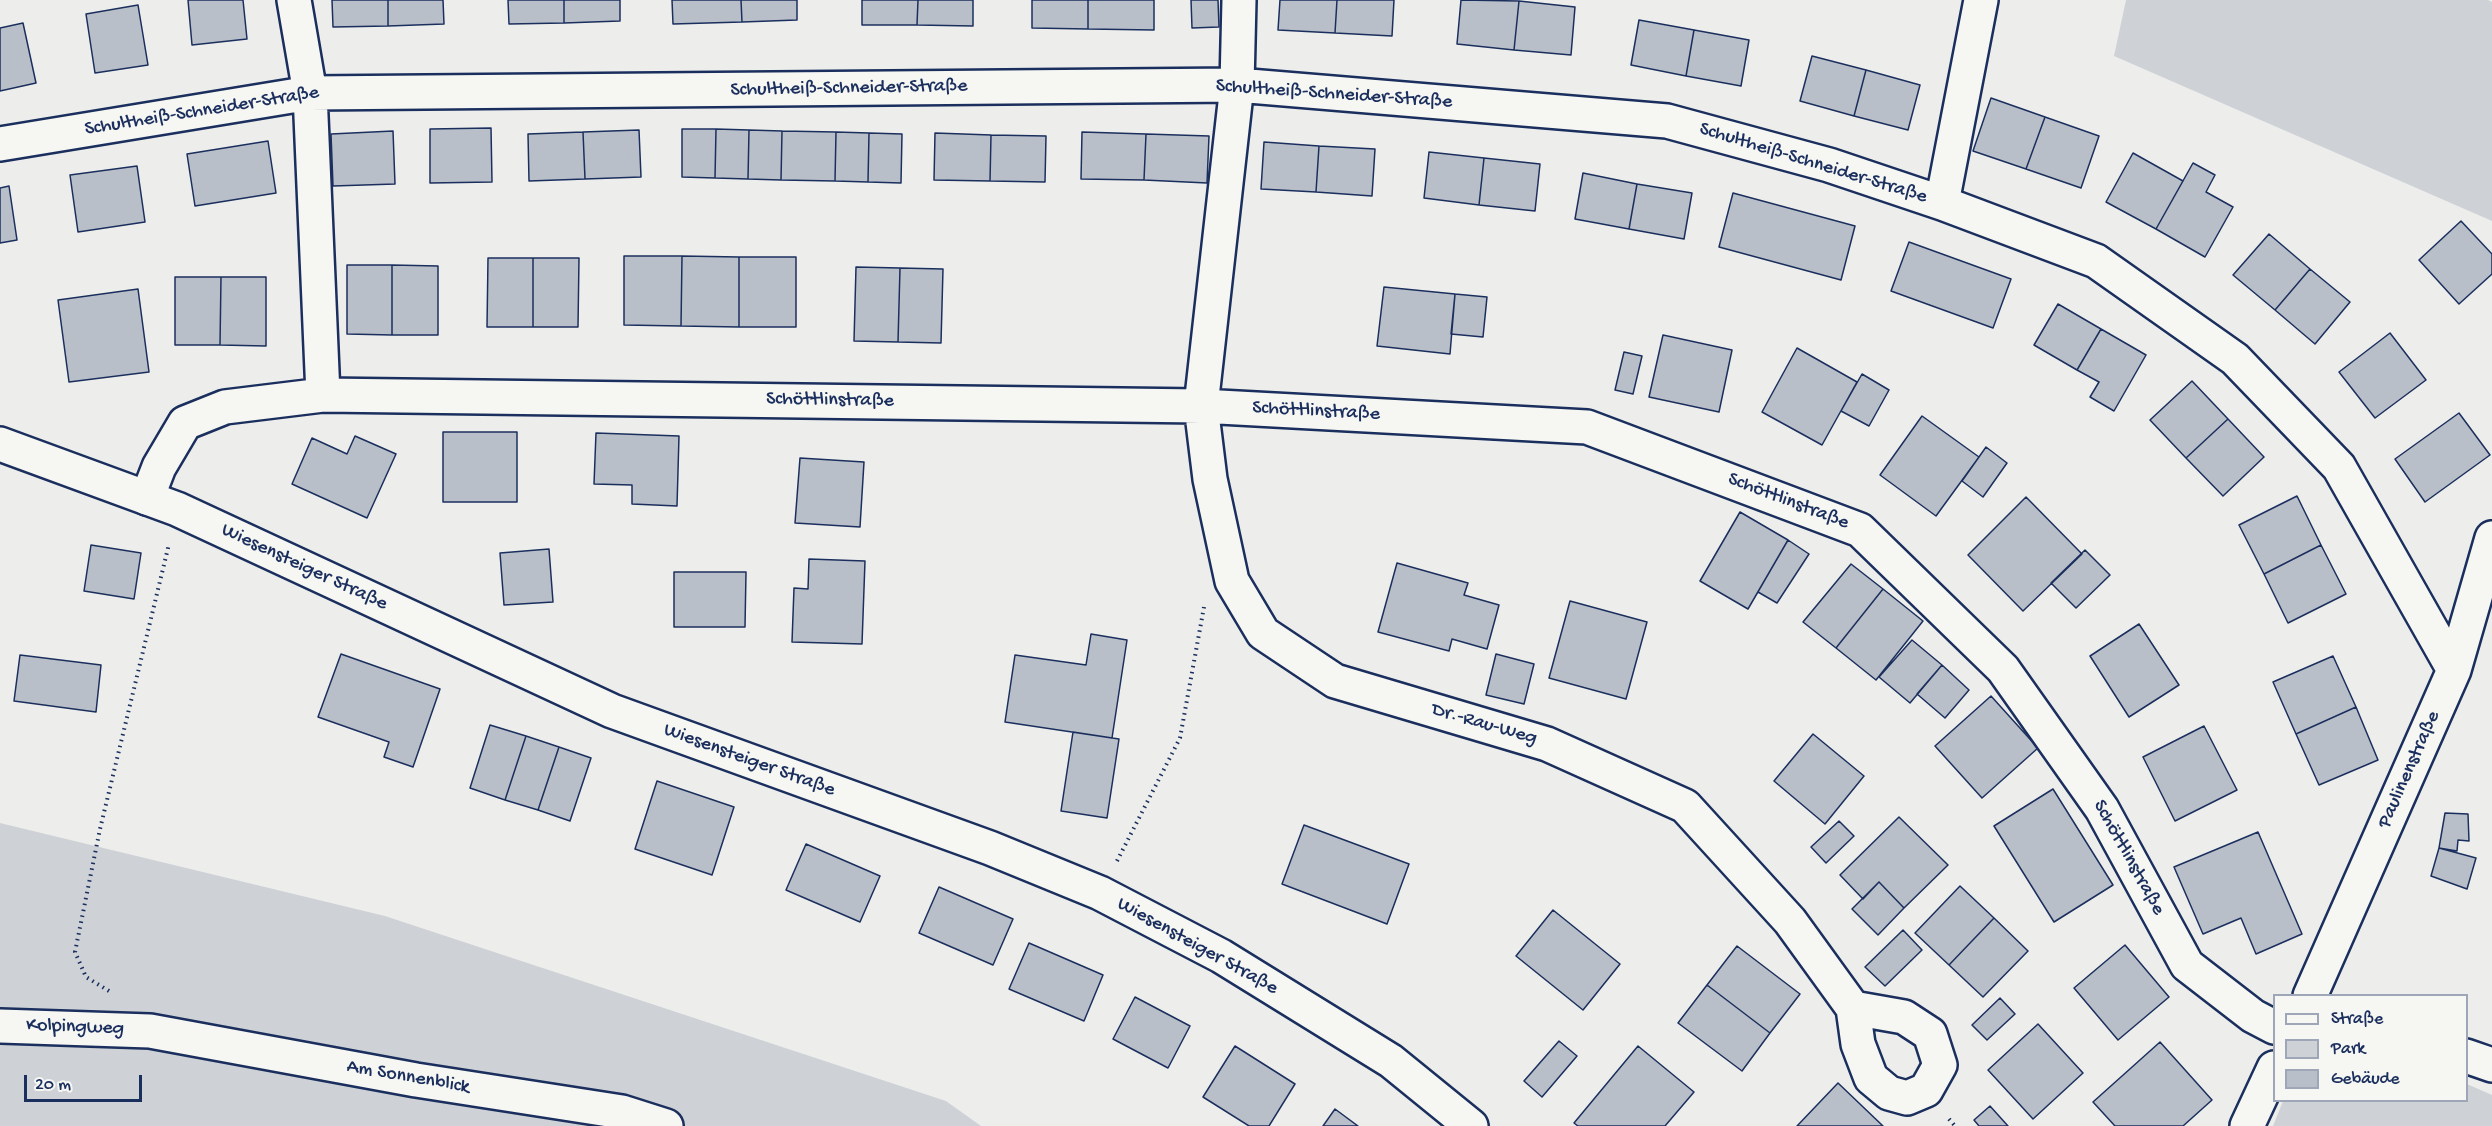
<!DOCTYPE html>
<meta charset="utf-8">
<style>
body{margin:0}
#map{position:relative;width:2492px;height:1126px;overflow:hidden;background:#edeeec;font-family:"Gochi Hand",sans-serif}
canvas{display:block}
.legend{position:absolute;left:2273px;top:994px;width:195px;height:108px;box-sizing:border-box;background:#f6f6f2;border:2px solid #9ea6b7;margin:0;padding:8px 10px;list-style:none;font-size:18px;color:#1b2f5e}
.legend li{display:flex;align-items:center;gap:12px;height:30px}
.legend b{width:30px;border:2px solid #9ea6b7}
.scale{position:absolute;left:24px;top:1075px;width:118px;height:27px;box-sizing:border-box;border:3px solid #1b2f5e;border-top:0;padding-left:8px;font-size:18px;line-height:21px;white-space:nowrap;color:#1b2f5e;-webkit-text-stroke:4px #f6f6f2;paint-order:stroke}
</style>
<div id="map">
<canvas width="2492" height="1126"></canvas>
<ul class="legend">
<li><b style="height:8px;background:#f6f6f2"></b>Straße</li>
<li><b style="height:16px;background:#ced2d7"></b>Park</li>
<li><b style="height:16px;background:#b9bfc8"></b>Gebäude</li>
</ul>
<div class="scale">20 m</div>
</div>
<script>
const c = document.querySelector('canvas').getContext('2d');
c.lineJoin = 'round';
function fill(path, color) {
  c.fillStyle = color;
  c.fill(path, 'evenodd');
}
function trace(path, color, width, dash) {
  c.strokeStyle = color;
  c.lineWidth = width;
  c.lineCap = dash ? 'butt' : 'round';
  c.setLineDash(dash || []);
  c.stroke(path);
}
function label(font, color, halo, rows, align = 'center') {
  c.font = font + ' "Gochi Hand",sans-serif';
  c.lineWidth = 6;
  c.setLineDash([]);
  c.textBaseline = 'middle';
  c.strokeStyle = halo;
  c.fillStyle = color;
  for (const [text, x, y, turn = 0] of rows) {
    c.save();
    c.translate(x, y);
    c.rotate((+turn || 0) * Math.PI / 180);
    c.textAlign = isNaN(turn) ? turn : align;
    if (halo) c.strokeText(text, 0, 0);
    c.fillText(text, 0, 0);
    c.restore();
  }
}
const green = new Path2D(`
 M2126,0H2488L2492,2V221L2114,56Z
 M0,823L385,916L946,1101L981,1126H0Z
 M2467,1084L2492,1095V1126H2273L2283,1101L2466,1100Z`);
const building = new Path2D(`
 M188,0H243L247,39L192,45Z
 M332,0H388V26L333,27Z
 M388,0H443L444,24L388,26Z
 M508,0H564V23L509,24Z
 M564,0H620V21L564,23Z
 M672,0H741L742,22L673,24Z
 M741,0H797V20L742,22Z
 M862,0H918L917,25H862Z
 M918,0H973V26L917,25Z
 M1032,0H1088V29L1032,28Z
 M1088,0H1154V30L1088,29Z
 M1191,0H1218L1219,27L1192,28Z
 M1280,0H1337L1335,33L1278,30Z
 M1337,0H1394L1392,36L1335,33Z
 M1461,0L1519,1L1514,50L1457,44Z
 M1519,1L1575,7L1571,55L1514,50Z
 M138,5L148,65L95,73L86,14Z
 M1639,20L1694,30L1686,76L1631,65Z
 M23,23L36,83L0,91V28Z
 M1694,30L1749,40L1741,86L1686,76Z
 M1812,56L1866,70L1854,116L1800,101Z
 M1866,70L1920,85L1908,130L1854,116Z
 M1991,98L2045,117L2026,169L1973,151Z
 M2045,117L2099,136L2081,188L2026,169Z
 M491,128L492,182L430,183V129Z
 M682,129H716L715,178L682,177Z
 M716,129L749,130L748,179L715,178Z
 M639,130L641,177L585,179L583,132Z
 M749,130L782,131L781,180L748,179Z
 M393,131L395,184L333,186L331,134Z
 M782,131L836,132L835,181L781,180Z
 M583,132L585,179L529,181L528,134Z
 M836,132L869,133L868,182L835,181Z
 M1082,132L1146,134L1144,180L1081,179Z
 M869,133L902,134L901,183L868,182Z
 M935,133L991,135L990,181L934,180Z
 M1146,134L1209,136L1207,183L1144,180Z
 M991,135L1046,136L1045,182L990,181Z
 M268,141L276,193L195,206L187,154Z
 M1264,142L1319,146L1316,192L1261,189Z
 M1319,146L1375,149L1372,196L1316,192Z
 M1429,152L1484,158L1479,205L1424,198Z
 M2133,153L2183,181L2156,229L2106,202Z
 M1484,158L1540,164L1535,211L1479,205Z
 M2193,163L2215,175L2206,192L2233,207L2205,257L2156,229Z
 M137,166L145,222L78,232L70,175Z
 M1583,173L1637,184L1629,229L1575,219Z
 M1637,184L1692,193L1684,239L1629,229Z
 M9,186L17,240L0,243V188Z
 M1733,193L1855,226L1841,280L1719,247Z
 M2461,221L2492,254V274L2459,304L2419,260Z
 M2269,234L2310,269L2275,310L2233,275Z
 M1909,242L2011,279L1993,328L1891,291Z
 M624,256H682L681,326L624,325Z
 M682,256L739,257V327L681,326Z
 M739,257H796V327H739Z
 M488,258H533V327H487Z
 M533,258H579L578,327H533Z
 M347,265H392V335L347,334Z
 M392,265L438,266V335H392Z
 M856,267L900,268L898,342L854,341Z
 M900,268L943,269L941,343L898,342Z
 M2310,269L2350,302L2315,344L2275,310Z
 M175,277H221L220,345H175Z
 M221,277H266V346L220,345Z
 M1384,287L1455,294L1450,354L1377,346Z
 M138,289L149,372L69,382L58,300Z
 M1455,294L1487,297L1483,337L1451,334Z
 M2058,304L2101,329L2077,370L2034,345Z
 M2101,329L2146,355L2114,411L2090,397L2099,382L2077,370Z
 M2390,333L2426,380L2375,418L2339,372Z
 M1663,335L1732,350L1719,412L1649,397Z
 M1797,348L1857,382L1822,445L1762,412Z
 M1624,352L1642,356L1633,394L1615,390Z
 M1862,374L1889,390L1869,426L1841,411Z
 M2192,381L2228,419L2186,458L2150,420Z
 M2459,413L2490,455L2425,502L2395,459Z
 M1922,416L1979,457L1936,516L1880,475Z
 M2228,419L2264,457L2223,496L2186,458Z
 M443,432H517V502H443Z
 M596,433L679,436L677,506L632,504V485L594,484Z
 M355,436L396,454L367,518L292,484L312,438L347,454Z
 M1986,447L2007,463L1983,497L1962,481Z
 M800,458L864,462L860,527L795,523Z
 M2297,496L2321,545L2264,574L2239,525Z
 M2026,497L2082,554L2023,611L1968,555Z
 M1740,512L1788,540L1748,609L1700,581Z
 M1788,540L1809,554L1777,603L1758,592Z
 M91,545L141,553L134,599L84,591Z
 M2321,545L2346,594L2288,623L2264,574Z
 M549,549L553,602L504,605L500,553Z
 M2085,550L2110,575L2076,608L2051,583Z
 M809,559L865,561L862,644L792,642L794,588L808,589Z
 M1397,563L1468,583L1464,595L1499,605L1487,649L1452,639L1449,651L1378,632Z
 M1851,564L1883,589L1836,648L1803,622Z
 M674,572H746L745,627H674Z
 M1883,589L1923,621L1876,680L1836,648Z
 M1570,601L1647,622L1626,699L1549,678Z
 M2139,624L2179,685L2129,717L2090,656Z
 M1091,634L1127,640L1112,738L1005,722L1015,655L1086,665Z
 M1912,640L1942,665L1910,703L1879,677Z
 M341,654L440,689L413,767L384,757L389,742L318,717Z
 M1496,654L1534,664L1524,704L1486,695Z
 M20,655L101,665L96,712L14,701Z
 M2333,656L2356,707L2296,734L2273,682Z
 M1942,665L1969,690L1945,718L1917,694Z
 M1991,696L2038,748L1982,798L1935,746Z
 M2356,707L2378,760L2319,785L2296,734Z
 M490,725L526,736L505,800L470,788Z
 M2204,726L2237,790L2175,821L2143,757Z
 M1073,732L1119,739L1107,818L1061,811Z
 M1813,734L1864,776L1825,824L1774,781Z
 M526,736L559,747L538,810L505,800Z
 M559,747L591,758L570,821L538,810Z
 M657,781L734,807L712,875L635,849Z
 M2053,789L2113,885L2054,922L1994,826Z
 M2445,813L2468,814L2469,841L2458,840L2457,851L2439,848Z
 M1899,817L1948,865L1904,908L1879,882L1863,899L1840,875Z
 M1839,821L1854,836L1826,863L1811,847Z
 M1304,825L1409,864L1387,924L1282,884Z
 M2258,832L2302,934L2256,954L2241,918L2203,934L2174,867Z
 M806,844L880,876L860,922L786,890Z
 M2439,848L2476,858L2467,889L2431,876Z
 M1879,882L1904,908L1878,935L1852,909Z
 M1960,886L1994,918L1949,965L1915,933Z
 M939,887L1013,919L993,965L919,933Z
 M1553,910L1620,964L1583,1010L1516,956Z
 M1994,918L2028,951L1983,997L1949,965Z
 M1903,930L1922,950L1885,986L1865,967Z
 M1029,943L1103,975L1084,1021L1009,989Z
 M2125,945L2169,997L2118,1040L2074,988Z
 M1737,946L1800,994L1770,1033L1707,985Z
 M1707,985L1770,1033L1742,1071L1678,1023Z
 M1135,997L1190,1026L1168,1068L1113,1039Z
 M2000,998L2015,1014L1987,1040L1972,1025Z
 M2038,1024L2083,1073L2033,1119L1988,1070Z
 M1559,1041L1577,1056L1542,1097L1524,1081Z
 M2160,1042L2212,1100L2183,1126H2115L2093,1102Z
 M1235,1046L1295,1084L1269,1126H1249L1203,1097Z
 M1638,1046L1694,1092L1665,1126H1578L1574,1123Z
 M1838,1083L1883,1126H1797Z
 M1990,1106L2008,1126H1979L1974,1120Z
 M1335,1109L1358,1126H1323Z`);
const path = new Path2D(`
 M1117,861L1180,738L1204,607
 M109,991L86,977L75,952L100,829L169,544
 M1949,1119L1955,1126`);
const minor = new Path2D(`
 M294,0L310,93L323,395
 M1239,0L1237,85L1201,406L1210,479L1232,581L1263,633L1335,681L1547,744L1685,806L1790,921L1853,1008L1858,1044L1871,1078L1889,1093L1907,1098L1926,1090L1940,1065L1930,1034L1904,1017L1853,1008
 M0,144L310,93L1237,85L1667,121L1829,165L1942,203L2096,261L2235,359L2339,467L2454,670
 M1942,203L1981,0
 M147,498L159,467L185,423L225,407L323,395L1201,406L1587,427L1860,530L2003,669L2102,809L2187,965L2253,1016L2274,1027
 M2310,996L2454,670L2492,538
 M0,1026L150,1031L416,1080L622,1112L666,1126
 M2466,1056L2492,1065
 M2247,1126L2274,1068`);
const major = new Path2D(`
 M0,444L177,509L612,711L990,848L1100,893L1221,956L1391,1061L1471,1126`);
const streetNames = [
 ["Schultheiß-Schneider-Straße",849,89,-1],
 ["Schultheiß-Schneider-Straße",1334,95,4],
 ["Schultheiß-Schneider-Straße",202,112,-9],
 ["Schultheiß-Schneider-Straße",1813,164,17],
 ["Schöttlinstraße",830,401,1],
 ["Schöttlinstraße",1316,412,3],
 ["Schöttlinstraße",1788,502,21],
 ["Wiesensteiger Straße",304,568,25],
 ["Dr.-Rau-Weg",1484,725,16],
 ["Wiesensteiger Straße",749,761,20],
 ["Paulinenstraße",2410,770,-66],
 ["Schöttlinstraße",2128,858,61],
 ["Wiesensteiger Straße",1197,947,29],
 ["Kolpingweg",75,1028,2],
 ["Am Sonnenblick",408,1078,10]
];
fill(green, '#ced2d7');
fill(building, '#b9bfc8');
trace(building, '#1b2f5e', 1.5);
trace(minor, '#1b2f5e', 38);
trace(major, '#1b2f5e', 38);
trace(path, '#1b2f5e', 4, [1.5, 4.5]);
trace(minor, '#f6f6f2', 33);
trace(major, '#f6f6f2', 33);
label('20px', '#1b2f5e', '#f6f6f2', streetNames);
</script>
